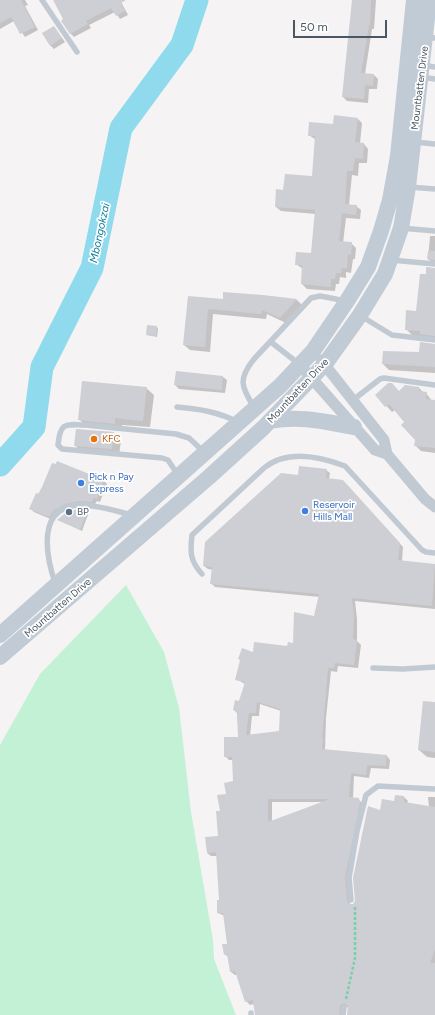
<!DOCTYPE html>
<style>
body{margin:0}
#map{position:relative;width:435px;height:1015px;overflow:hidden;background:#f5f3f3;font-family:Figtree,sans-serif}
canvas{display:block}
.scale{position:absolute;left:293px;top:20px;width:94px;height:18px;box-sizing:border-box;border:2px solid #4a5661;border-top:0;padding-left:5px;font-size:12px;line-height:14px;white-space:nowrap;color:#4a5661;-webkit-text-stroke:3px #fff;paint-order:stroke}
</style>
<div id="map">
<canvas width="435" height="1015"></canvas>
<div class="scale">50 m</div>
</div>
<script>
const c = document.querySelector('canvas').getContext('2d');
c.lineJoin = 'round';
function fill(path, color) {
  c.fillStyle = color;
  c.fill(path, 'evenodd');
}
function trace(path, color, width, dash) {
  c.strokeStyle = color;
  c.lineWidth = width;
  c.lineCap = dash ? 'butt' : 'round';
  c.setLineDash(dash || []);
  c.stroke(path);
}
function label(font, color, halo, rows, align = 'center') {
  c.font = font + ' Figtree,sans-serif';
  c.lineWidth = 3.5;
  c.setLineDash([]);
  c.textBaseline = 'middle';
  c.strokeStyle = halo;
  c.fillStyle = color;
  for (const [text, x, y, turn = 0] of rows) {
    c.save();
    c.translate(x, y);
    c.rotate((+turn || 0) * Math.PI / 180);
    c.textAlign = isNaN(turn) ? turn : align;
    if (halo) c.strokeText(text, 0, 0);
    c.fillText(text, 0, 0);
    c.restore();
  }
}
const green = new Path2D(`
 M126,585L164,652L179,708L191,812L213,940L214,959L236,1015H0V745L40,674Z`);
const shadow = new Path2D(`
 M0,0H25L28,5L25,6L38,30L25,37L14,21L0,29Z
 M55,0H120L128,15L120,19L115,12L89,25L91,28L74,37L70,33Z
 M353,0H376L374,29H372L365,74L374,75L378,79L377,89H369L368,103L347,101L343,97Z
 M54,27L65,42L54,49L50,45Z
 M358,119L362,123L360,144H364L368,149L367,163H359L358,176L352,175L349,205L356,206L361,210L360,219L346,218L343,243H351L356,248L355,259H353L351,273L346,272V278L340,277L339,284H336L335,291L307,289L302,284L303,269L296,264L312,254L316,214L281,211L276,207L284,191L313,177L316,140L309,135L334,125Z
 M430,236H435V265L428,259Z
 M435,269V340L412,335L406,329L417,312L426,276Z
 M224,293L297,300L302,305L286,323L267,314L266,319L213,314L210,352L190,350L184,345L189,297L224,300Z
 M157,327L158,329L157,337L147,335Z
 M435,345V373L389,370L383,364L420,353Z
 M223,377L227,380L225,393L179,389L175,385Z
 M146,388L154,395L150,427L122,425V431L87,427L80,420Z
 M419,388L423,392L426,393L432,401H435V453L421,451L415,445L416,439L406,422L395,410L392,412L376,395Z
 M113,433L121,440L119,456L82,453L75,445Z
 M57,462L104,481L107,484L100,502L97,501L95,504L68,507L53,520L34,512L30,508Z
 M326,470L330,473L329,479L346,484L403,547L402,561L435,565V609L355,601L357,619V641L361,645L358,668L338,666L337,672L331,671L326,718L325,750L387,756L390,760L389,769L371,768L369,778L354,776L353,798L358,799L362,803L348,881L350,905H352L356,902L381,811L404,797L408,801L407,804L429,807L428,797H435V1015H348L349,1007L344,1008L343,1015H257L253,1004L250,1005L246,1001L237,975H235L231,972L229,958L225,954L228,944L225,916L218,913L220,901L218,856H211L207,853L219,837L221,812L234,782L233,760H229L225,756L239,738L237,713L234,710L239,702L245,684L236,679L254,653L288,648L294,644L315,618L320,597L215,587L211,583L213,570L208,569L204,566L299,476ZM260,704L281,711L280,732L250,736L252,716H259ZM272,802H324L272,822Z
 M88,511L89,512L82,531L59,520L68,512Z
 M435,703V758L427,757L419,750Z`);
const river = new Path2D(`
 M0,465L34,427L42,367L92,268L121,128L182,45L197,0`);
const building = new Path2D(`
 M0,0H21L35,27L20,34L11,17L0,23Z
 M53,0H126L121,3L125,11L116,16L111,8L86,21L88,24L70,34L61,21L63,19Z
 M352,0H371L370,25H369L361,73L374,74L373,86L365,85L364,99L342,97Z
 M54,26L62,38L50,46L42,33Z
 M334,115L358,118L355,142L364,143L363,159L355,158L353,171H347L345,204L357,205L356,215L342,213L339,241L352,242L351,255L348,254L347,268H342L341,273H336L335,279H331V287L301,284L302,265H295L296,252L311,253L315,210L275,207L276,189L283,190L285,174L312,176L315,136H308L309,122L333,124Z
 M428,251H435V260L427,259Z
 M426,267L435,268V336L420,334V331L405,330L406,310L416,311L420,274H426Z
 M223,292L263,295L297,299L280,318L262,310L261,314L208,309L205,347L183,345L188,296L223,299Z
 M147,325L157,326L156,336L146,335Z
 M420,342L435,344V367L382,364L383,351L419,352Z
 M176,371L223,376L222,390L174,385Z
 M82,381L147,387L143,421L115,418V424L78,420Z
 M388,383H392L399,391L405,385L419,387V391L427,392L426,399L435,400V448L414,446L415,440L401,425L404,422L389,404L385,407L375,395Z
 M76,429L114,432L112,449L74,446Z
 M57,461L104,480L97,499L93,498L92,502L80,501L65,504L54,510L49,517L29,509L36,493L39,494L52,463L56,464Z
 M299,466L327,469L326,478L343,480L400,543L398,560L435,564L432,606L352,598L354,615L353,639L357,640L354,665L335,663L334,668H328L322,738H323L322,749L387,755L386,766L367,765L366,775L351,773L349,797L359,798L360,803L345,877L347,900L349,904H353L355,901L353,878L368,806L380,810L382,799L394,801L395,795L404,796V802L435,807V949L430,963H435V1015H347L348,1006L344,1003L340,1005L339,1015H255L253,1000L245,1002L235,971L230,972L227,954L224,955L222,944H227L223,913H217V900H219L216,852L207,853L205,837L218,836L216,811H220L217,795L226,794L224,783L233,781L232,757H224V737H238L237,711L233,710L235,700L239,701L245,682L235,680L240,660L238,659L242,648L253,652L254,642L287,646L288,642L293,643L294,612L314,616L319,594L210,584L212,567L203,566L205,542L281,473L298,475ZM257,702L280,709L279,731L246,735L249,713H256ZM268,799H330L268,822Z
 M81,509L88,510L80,530L57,520L68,511Z
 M423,701L435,702V752L418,750Z`);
const path = new Path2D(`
 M346,999L355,958V907`);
const service = new Path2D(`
 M42,0L77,52
 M425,37L435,38
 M423,65L435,67
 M421,77L435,79
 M414,142L435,144
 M409,187L435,189
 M401,228L435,231
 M391,260L435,264
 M361,316L392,335L435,340
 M271,342L299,364
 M353,400L380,379L384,378L435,385
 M177,407C200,409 218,412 238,422
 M254,407C241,387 238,379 254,359L311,298L320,296L346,301
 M178,475L168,460L162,458L62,449L58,445C60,423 64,424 85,425L176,434L189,438L204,452
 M202,574C190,561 190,552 192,535L264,468C287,449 319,456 345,466L422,550L426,552L435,553
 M55,583C46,556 36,505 81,505C98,505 115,511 132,515
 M373,668L403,669L435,667
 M351,900L349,878L357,831L366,795L378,786L435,789
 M251,1013V1015
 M343,1015L344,1007`);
const minor = new Path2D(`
 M321,360L384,440L387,454L425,499L435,507
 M300,365L375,450L387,454`);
const secondary = new Path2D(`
 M270,421C299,415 326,422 354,427
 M0,635L280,386L313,351L347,301L368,267L381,231L390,200L398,156L414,0
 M0,657L209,477L263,428L325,364L360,315L385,274L401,228L408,187L429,0`);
const markers = [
 [94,439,4,"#e8710a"],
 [81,483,4,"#3f7fe0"],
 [305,511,4,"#3f7fe0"],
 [69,512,4,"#5c6f8a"]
];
const streetNames = [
 ["Mountbatten Drive",420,88,-83],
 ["Mountbatten Drive",298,391,-47],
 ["Mountbatten Drive",58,608,-41]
];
const foodNames = [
 ["KFC",102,439]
];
const shopNames = [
 ["Pick n Pay",89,477],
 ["Express",89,489],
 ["Reservoir",313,505],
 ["Hills Mall",313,517]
];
const serviceNames = [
 ["BP",77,512]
];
const waterNames = [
 ["Mbongokzai",100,233,-78]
];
fill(green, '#c3f1d5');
fill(shadow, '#0003');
trace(river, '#90daee', 23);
fill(building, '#cdcfd5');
trace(path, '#7ad0a6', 2.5, [3, 2]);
trace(service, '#c1cad2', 5.5);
trace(minor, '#c1cad2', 11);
trace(secondary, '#c1cbd6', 16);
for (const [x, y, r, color] of markers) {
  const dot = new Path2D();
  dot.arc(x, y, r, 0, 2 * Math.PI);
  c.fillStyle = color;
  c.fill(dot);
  trace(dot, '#fff', 1.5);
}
label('10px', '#4a5661', '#fff', streetNames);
label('10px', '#c56008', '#fff', foodNames, 'left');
label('10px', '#366cbe', '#fff', shopNames, 'left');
label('10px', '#4e5e75', '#fff', serviceNames, 'left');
label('italic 11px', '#0c7c9b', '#fff', waterNames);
</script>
